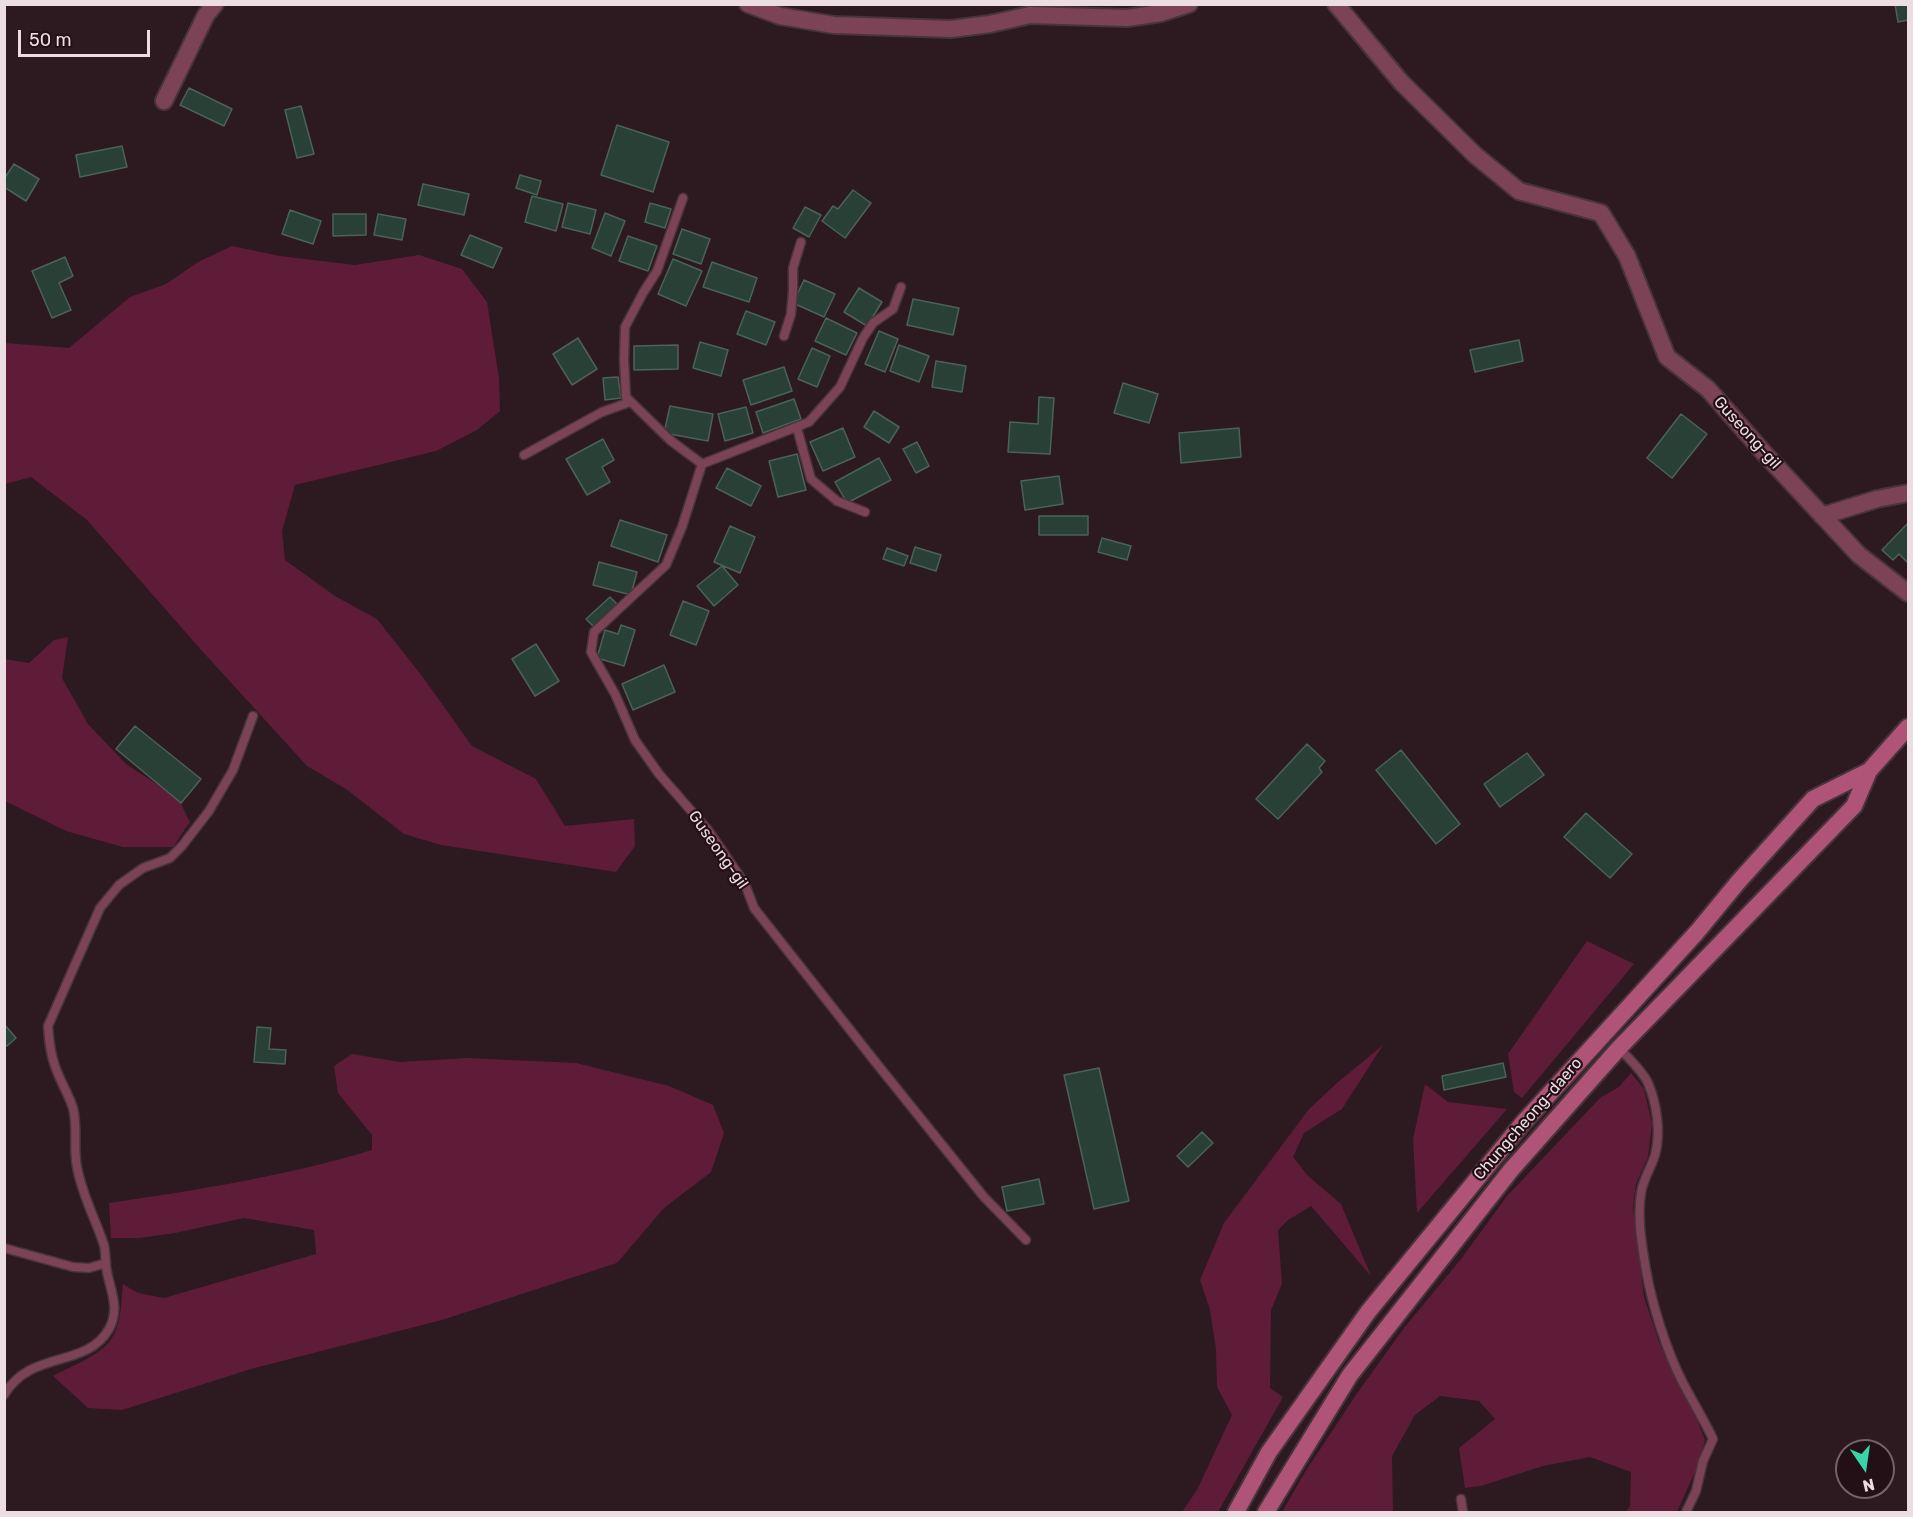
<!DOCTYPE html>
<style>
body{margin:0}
#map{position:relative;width:1913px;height:1517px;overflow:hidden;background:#2d1920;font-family:Rubik,sans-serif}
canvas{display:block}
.frame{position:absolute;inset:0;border:6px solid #ebdde1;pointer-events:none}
.north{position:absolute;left:1835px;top:1439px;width:60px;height:60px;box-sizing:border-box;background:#231016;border:2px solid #736267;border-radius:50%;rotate:167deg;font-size:16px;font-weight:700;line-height:24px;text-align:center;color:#ebdde1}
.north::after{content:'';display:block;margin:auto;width:21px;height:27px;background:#37d4a6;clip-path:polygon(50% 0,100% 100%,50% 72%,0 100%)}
.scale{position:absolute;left:18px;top:30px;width:132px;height:27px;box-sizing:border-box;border:3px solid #ebdde1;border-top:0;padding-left:8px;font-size:18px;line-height:21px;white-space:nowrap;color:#ebdde1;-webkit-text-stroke:4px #231016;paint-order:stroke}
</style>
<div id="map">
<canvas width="1913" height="1517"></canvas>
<div class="frame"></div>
<div class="north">N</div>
<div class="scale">50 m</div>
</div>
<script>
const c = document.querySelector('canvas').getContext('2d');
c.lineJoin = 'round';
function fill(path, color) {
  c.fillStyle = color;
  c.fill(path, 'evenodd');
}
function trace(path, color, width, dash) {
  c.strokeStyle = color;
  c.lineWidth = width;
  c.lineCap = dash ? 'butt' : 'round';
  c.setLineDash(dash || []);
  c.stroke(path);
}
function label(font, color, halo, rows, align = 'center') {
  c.font = font + ' Rubik,sans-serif';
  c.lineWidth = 4.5;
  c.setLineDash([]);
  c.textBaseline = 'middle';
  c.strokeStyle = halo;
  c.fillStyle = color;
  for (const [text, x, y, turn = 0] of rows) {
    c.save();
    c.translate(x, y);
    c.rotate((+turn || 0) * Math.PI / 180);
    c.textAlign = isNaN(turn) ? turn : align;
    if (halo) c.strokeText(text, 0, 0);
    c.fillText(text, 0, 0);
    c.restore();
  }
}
const green = new Path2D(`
 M232,246L280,256L355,265L419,255L462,269L487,302L499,378L500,411L477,430L436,451L295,485L282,531L285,560L335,596L377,619L422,676L472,746L536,779L565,826L634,819L635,846L616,872L441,845L404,834L346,789L307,766L203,652L87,520L31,477L5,484V343L69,348L130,297L166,284L198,262Z
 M68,637L62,678L88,724L126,764L178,798L190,822L173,847H123L66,831L5,801L4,659L29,663L54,640Z
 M1587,941L1634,964L1522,1098L1514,1092L1508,1054Z
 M1383,1045L1342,1109L1304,1133L1293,1157L1308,1176L1341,1204L1371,1276L1311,1206L1288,1220L1278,1230L1282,1284L1271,1310L1270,1388L1283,1397L1218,1512H1182L1197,1490L1232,1415L1217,1387L1216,1349L1210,1310L1200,1280L1224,1223L1309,1109L1337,1083Z
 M352,1054L400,1062L468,1058L576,1063L669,1086L713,1105L724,1133L711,1172L664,1208L617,1263L442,1320L251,1369L122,1410L88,1408L53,1376C72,1365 105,1355 114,1334C122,1319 121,1300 123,1284L138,1293L164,1298L316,1254L314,1230L244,1218L175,1233L139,1238H111L109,1203C197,1190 286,1176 372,1150V1135L338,1093L334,1066Z
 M1631,1073L1644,1089L1652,1124L1648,1157L1636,1184L1633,1207L1644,1297L1659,1342L1677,1383L1695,1415L1705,1440L1698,1465L1677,1512H1626L1630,1506L1631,1472L1590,1457L1543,1466L1481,1486L1465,1488L1459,1448L1495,1419L1479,1401L1440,1396L1415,1415L1392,1456L1393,1512H1282L1305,1472L1358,1392L1404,1328L1461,1259L1507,1196L1601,1097L1619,1087Z
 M1425,1084L1448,1102L1507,1109L1417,1213L1413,1139Z`);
const building = new Path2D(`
 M1895,4H1908V20L1898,22Z
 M189,88L232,109L224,126L180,105Z
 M301,106L314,154L297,158L285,110Z
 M617,125L669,142L653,192L601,175Z
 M122,146L127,167L80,177L76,155Z
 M14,164L39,179L26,201L4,187V179Z
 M520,175L541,181L537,195L516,188Z
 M423,184L469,194L464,215L418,205Z
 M853,190L871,203L845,238L822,221L833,206L838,209Z
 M532,196L563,204L556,231L525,222Z
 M568,203L596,210L590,234L562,227Z
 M650,203L671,209L665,228L645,222Z
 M805,207L821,215L809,237L793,228Z
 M290,210L321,221L313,244L282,234Z
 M605,213L625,221L611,256L592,248Z
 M333,214H366V235L333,236Z
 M378,214L406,219L402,240L374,235Z
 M682,229L710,239L701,264L673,254Z
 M470,235L502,248L493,268L461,255Z
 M628,236L657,246L648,271L619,261Z
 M65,257L73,276L59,283L71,310L52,318L32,271Z
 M673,259L702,271L686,306L658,294Z
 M712,262L757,278L749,302L703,287Z
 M804,280L835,294L824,317L793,303Z
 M859,288L882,302L867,326L844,312Z
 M913,299L959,308L953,335L907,325Z
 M746,311L775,322L766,345L737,334Z
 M826,318L857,333L846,355L815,341Z
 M879,331L898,339L885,372L865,364Z
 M578,338L597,369L572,385L553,354Z
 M1519,340L1523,361L1475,372L1470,350Z
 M700,342L728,350L721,376L693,368Z
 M678,345V369L634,370V346Z
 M899,345L929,356L919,382L890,371Z
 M812,348L830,356L817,387L798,379Z
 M936,361L966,366L962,392L932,387Z
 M784,367L792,391L751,405L743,380Z
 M618,377L621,398L605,400L603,378Z
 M1123,383L1158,394L1149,423L1114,413Z
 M1039,397L1054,398L1050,454L1008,452L1010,422L1038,424Z
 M794,399L801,419L763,433L756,412Z
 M670,406L713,414L708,441L664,433Z
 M746,407L753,433L725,441L718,414Z
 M874,411L899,427L889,443L864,427Z
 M1681,414L1707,434L1672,478L1647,458Z
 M843,428L855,457L823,471L810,442Z
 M1239,428L1241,457L1181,463L1179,433Z
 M603,439L614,460L602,467L610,482L587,495L566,459Z
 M917,442L929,466L916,473L903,449Z
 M797,454L806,490L778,497L769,461Z
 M879,458L891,480L847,503L835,482Z
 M727,468L761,486L751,506L716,488Z
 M1059,476L1063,504L1025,510L1021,481Z
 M1039,516H1088V535H1039Z
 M620,520L667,535L658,562L611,546Z
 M1908,523V563L1899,554L1893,560L1882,550Z
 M730,526L755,537L740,573L714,562Z
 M1102,538L1131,546L1127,560L1098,552Z
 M915,547L941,555L936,571L910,563Z
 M887,548L908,556L904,566L883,559Z
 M599,562L637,572L631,595L593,585Z
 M722,566L738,585L714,606L697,586Z
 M610,597L618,605L594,627L586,619Z
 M683,601L709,611L696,645L670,635Z
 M621,625L635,630L624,666L597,658L605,630L618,634Z
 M536,644L559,681L535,696L512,659Z
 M664,665L675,692L633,710L622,684Z
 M135,726L201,779L181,803L116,749Z
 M1307,744L1325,761L1319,768L1322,772L1278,819L1256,799Z
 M1401,750L1460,824L1436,844L1376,770Z
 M1527,753L1544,775L1500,807L1484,784Z
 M1586,813L1632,854L1610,878L1564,837Z
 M4,1024L16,1038L7,1046L4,1044Z
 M257,1027L271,1028L269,1049L286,1050L285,1064L254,1062Z
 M1503,1063L1506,1077L1444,1090L1442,1076Z
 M1099,1068L1129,1201L1094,1209L1064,1075Z
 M1202,1132L1213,1143L1188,1167L1177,1156Z
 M1039,1179L1044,1204L1007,1211L1002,1187Z`);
const service = new Path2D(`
 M683,198L657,271L643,293L625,327L624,360L626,397L670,440L702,464L682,527L666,565L594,632L591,652L615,694L635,740L659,774L708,830L745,884L754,908L877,1064L984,1197L1026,1240
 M784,336L791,314L793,291V268L801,242
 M797,428L811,479L837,501L865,512
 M524,455L602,412L630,402
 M702,464L809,422L840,387L863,338L873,323L893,309L901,287
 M1619,1048C1629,1059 1642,1070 1648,1083C1657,1104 1661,1133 1655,1155C1651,1168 1643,1179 1641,1193C1637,1218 1642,1246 1646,1270C1652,1305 1667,1352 1683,1383C1693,1402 1704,1420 1713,1439L1703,1461L1696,1491L1686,1512
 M4,1248L73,1267L89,1268L106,1263
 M4,1395C31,1349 86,1369 109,1329C120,1309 111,1292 107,1272C105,1263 106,1253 104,1245C95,1218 82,1195 77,1167C73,1148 78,1127 73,1108C68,1093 60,1081 55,1066C50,1053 49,1040 48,1026L100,908L119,885L143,868L170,858L182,846L209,811L233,770L253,716
 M1461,1499L1463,1512`);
const minor = new Path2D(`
 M748,4L780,16L834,25L951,29L990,24L1030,15L1127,18L1161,13L1189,4
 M1336,4L1401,82L1475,155L1519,191L1601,213L1627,256L1667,357L1708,389L1764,453L1859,555L1908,593
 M164,101L206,15L215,4
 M1822,516L1877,499L1908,493`);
const secondary = new Path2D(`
 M1236,1512L1269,1452L1368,1312L1522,1124L1697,932L1739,881L1813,799L1869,771
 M1266,1512L1350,1375L1511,1170L1619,1048L1854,806L1869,771L1908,727`);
const streetNames = [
 ["Guseong-gil",1747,433,48],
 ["Guseong-gil",718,850,55],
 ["Chungcheong-daero",1528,1119,-49]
];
fill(green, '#5e1c38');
fill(building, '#294037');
trace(building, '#4a6259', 1.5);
trace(service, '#48343b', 11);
trace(minor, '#48343b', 20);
trace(secondary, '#48343b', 20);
trace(service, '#7c4357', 8);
trace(minor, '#7c4357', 16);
trace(secondary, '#b05477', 16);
label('16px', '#ebdde1', '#231016', streetNames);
</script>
